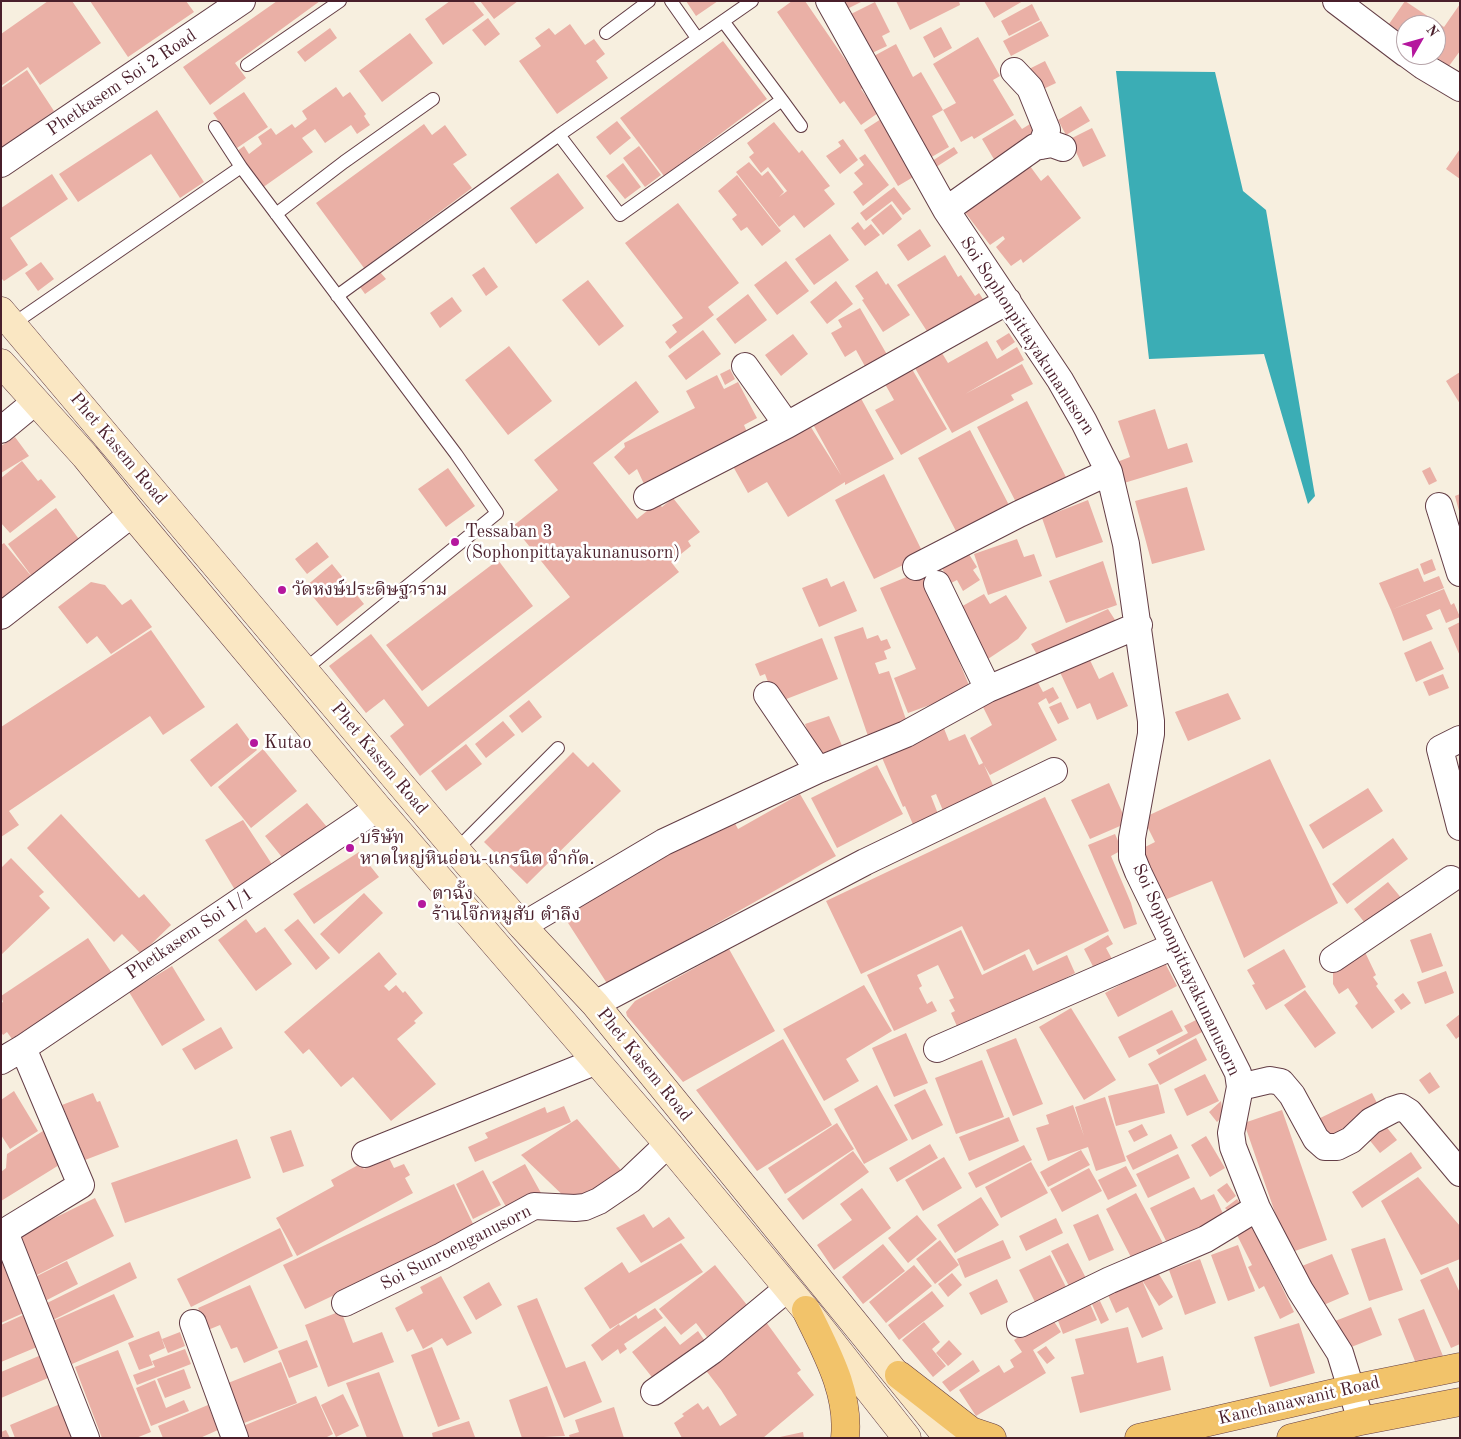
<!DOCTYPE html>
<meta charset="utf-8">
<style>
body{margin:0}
#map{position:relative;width:1461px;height:1439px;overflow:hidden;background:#f7efdf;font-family:"Old Standard TT",serif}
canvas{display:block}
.frame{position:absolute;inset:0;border:2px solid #4a1f2b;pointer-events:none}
.north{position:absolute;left:1396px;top:15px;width:50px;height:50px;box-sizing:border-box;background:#fff;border:1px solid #b7a5aa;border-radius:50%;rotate:52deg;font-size:14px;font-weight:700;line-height:20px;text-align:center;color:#4a1f2b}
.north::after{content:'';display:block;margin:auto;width:18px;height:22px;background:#b5179e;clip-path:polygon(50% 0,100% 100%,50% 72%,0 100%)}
</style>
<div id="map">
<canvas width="1461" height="1439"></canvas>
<div class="frame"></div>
<div class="north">N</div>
</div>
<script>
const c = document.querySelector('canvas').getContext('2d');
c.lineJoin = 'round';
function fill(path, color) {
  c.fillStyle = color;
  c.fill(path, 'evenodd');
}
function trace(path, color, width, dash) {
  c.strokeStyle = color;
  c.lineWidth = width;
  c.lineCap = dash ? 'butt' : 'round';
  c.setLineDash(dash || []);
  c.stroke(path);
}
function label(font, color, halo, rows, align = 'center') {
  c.font = font + ' "Old Standard TT","Noto Serif Thai",serif';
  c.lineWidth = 5;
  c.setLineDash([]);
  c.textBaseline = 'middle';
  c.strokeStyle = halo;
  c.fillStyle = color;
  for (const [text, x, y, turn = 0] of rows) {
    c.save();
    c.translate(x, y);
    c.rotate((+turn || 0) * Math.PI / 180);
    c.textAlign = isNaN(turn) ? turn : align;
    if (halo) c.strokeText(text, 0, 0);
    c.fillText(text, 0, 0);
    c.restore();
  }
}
const water = new Path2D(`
 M1116,71L1215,72L1243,191L1266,210L1315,496L1308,504L1264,354L1149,359Z`);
const building = new Path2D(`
 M48,1H72L101,43L40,85L28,67L1,86V34Z
 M90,1H186L194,12L128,57Z
 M277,1H320L235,63L246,78L210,105L183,67Z
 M450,1H473L484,15L443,45L425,19Z
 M480,1H518L494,19Z
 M686,1H718L696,16Z
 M792,1H805L864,87L861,89L878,113L861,125L844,101L840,104L777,12Z
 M841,1H863L845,10Z
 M896,1H959L960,5L910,30Z
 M984,1H1023L994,18Z
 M1405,1L1444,27L1460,4V51L1449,66L1433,55H1436V25H1406V36L1389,24Z
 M875,2L890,32L882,36L887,46L872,53L849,15Z
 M1032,4L1040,20L1009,36L1001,21Z
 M488,18L500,34L485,46L472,30Z
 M1041,21L1049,36L1011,56L1003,41Z
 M570,24L585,45L594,39L605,54L596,61L608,78L557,114L519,61L541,46L535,38L549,28L555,35Z
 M941,27L952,48L934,58L923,37Z
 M330,28L337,38L305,62L297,52Z
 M410,33L433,63L382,102L359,71Z
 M978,37L1000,76L993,80L1014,115L974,139L972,136L961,142L943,110L956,103L933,64Z
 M723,41L767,99L664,176L620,118Z
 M896,44L913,77L921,72L943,110L932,116L949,147L928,159L872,57Z
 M1045,61L1056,83L1039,91L1029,69Z
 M27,70L54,111L1,149V88Z
 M336,87L343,97L350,92L366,114L364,116L370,125L357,134L351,125L325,143L315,129L302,138L313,152L262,188L236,152L244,146L249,154L262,144L258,137L271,128L276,135L292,124L295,128L307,119L302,111Z
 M244,92L268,127L237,148L213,113Z
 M1081,106L1090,121L1066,135L1058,120Z
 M157,110L204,182L180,198L151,154L78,202L59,174Z
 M881,119L915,176L898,186L864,130Z
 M1015,119L1022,129L1038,119L1045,130L995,161L982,139Z
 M617,121L631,138L610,155L596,137Z
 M774,122L799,153L802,150L830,186L824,190L835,204L804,228L794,215L779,227L736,172L749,162L762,176L768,171L784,192L779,197L787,191L768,167L761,173L749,157L754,153L747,143Z
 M424,124L432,135L445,125L467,155L453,164L472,188L364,268L316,203Z
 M1092,128L1106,156L1083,167L1070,139Z
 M843,139L858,160L840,174L826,156L841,146L838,142Z
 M639,146L661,175L645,187L623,158Z
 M954,147L958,153L933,169L929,163Z
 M1460,149V179L1446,169Z
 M865,154L889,185L863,206L853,192L863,184L854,173L864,165L859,158Z
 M1027,162L1041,181L1048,175L1081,218L1023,263L1021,259L1011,266L996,247L1005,239L1003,236L990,245L964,211Z
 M623,163L641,187L625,199L606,176Z
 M558,173L584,208L536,244L510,208Z
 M52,174L68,199L10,238L28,265L4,281L1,278V208Z
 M737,175L781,231L762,246L747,227L741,231L732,219L737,215L718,191Z
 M894,187L911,209L903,215L892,201L866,221L860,213Z
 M678,203L739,283L708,307L714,315L670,349L665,342L677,332L672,325L683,318L625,243Z
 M891,204L902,219L883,235L871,220Z
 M858,222L864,230L871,224L880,235L865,246L851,228Z
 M920,229L931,246L908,261L897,245Z
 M830,234L849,260L814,285L795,259Z
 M945,255L958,277L961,275L975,296L979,293L988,307L934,342L897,285Z
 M786,261L809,291L777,315L754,285Z
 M41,262L54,279L38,291L25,273Z
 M484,267L498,287L486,296L472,275Z
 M877,271L886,285L888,283L910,315L883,332L862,300L864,299L855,286Z
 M380,272L386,279L365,294L360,287Z
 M588,280L624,326L599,346L562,300Z
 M836,281L853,304L827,324L810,302Z
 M748,294L767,320L735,344L716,319Z
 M452,297L462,311L440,328L430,313Z
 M860,308L889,358L867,370L856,350L845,357L831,333L842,327L838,320Z
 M703,330L721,354L686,380L668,356Z
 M1009,333L1015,342L1002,351L996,341Z
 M793,334L808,354L781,376L765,355Z
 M987,341L997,359L1017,347L1024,360L965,394L1022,364L1033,384L1011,395L1014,400L952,433L915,368L942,353L948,363Z
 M509,346L552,401L508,435L465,380Z
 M730,369L735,379L725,385L720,374Z
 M912,369L947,429L901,455L875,410L894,400L885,384Z
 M1460,372V404L1446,381Z
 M717,375L724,389L738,382L757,418L744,425L747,432L644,484L637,469L629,475L614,457L625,447L624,443L695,408L686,391Z
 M636,381L659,412L593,463L637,519L657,503L662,507L673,498L700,532L688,541L691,546L671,562L679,572L420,776L390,736L404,725L384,699L366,713L329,666L371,634L428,707L570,597L513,526L558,490L534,460Z
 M857,391L894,459L845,485V482L788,517L767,482L748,493L730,461L807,421L841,475L809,417Z
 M1027,401L1068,481L1018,506L977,427Z
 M1155,409L1168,449L1187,443L1193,462L1124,483L1117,462L1130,457L1118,421Z
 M970,430L1010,507L958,535L918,458Z
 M15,437L29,456L1,473V446Z
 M22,461L38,481L41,479L56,497L10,533L1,523V478Z
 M1430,467L1437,481L1429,485L1422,471Z
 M448,468L475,506L446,527L418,489Z
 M884,474L924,555L874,579L835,500Z
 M1187,487L1205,550L1152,564L1135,501Z
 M1460,494V511H1459L1455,496Z
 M1088,500L1103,542L1056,558L1042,518Z
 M56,508L84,546L36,582L8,544Z
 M1017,539L1024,557L1034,554L1042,576L988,595L974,554Z
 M317,542L329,557L307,574L295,559Z
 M4,543L37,583L1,610V545Z
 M967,551L977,567L973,570L980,580L963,591L957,580L951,583L941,567Z
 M1432,559L1436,570L1424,575L1420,564Z
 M498,560L533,606L422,691L386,645Z
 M1103,561L1117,605L1066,623L1049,581Z
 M332,564L364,604L337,626L305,587Z
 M1418,568L1424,582L1439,576L1444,588L1391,610L1379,583Z
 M921,571L971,690L908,713L894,678L916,669L880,588Z
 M827,578L831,587L844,581L857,611L819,627L802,588Z
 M91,582L105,585L122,605L131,599L152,627L111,654L97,636L87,644L58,607Z
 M1444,589L1451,605L1454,603L1460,617L1446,623L1440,609L1426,615L1433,629L1403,641L1391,610Z
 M984,594L990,604L1006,595L1027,628L1018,639L985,661L959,608Z
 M1108,609L1119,626L1041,662L1031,644Z
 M1460,622V656L1448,628Z
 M863,627L867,639L878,635L881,641L887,639L891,648L884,651L887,659L875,663L879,674L889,671L909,728L870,742L834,637Z
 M151,630L205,707L163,735L150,716L9,811L19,825L1,837V727Z
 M822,638L838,679L776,703L765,674L760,676L755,664Z
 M1431,641L1444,669L1416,682L1404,653Z
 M1088,656L1099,679L1113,672L1128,706L1097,720L1090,703L1077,709L1059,670Z
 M1443,674L1449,688L1429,696L1423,682Z
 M1036,679L1043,692L1053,687L1059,698L1049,704L1046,698L1038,703L1057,740L990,775L984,765L996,792L944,813L936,794L931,796L940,819L915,829L905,806L903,807L880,753L943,726L949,741L965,734L979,765L983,763L970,738L992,725L982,705Z
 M1228,693L1241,719L1188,741L1175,712Z
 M529,700L542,717L522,733L509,716Z
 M1061,702L1069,719L1058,724L1049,707Z
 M829,716L844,750L818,760L805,724Z
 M503,721L515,735L486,758L475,744Z
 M237,723L257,750L211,787L190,760Z
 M466,744L482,764L446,791L431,771Z
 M263,749L297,791L251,828L218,787Z
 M573,752L588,767L593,762L621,791L527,884L484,842Z
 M1270,759L1338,903L1244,958L1212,881L1162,901L1141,849L1155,842L1143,818Z
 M877,765L903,814L837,848L811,798Z
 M1109,783L1127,823L1090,839L1071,800Z
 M1368,788L1383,811L1323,849L1309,825Z
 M800,794L836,856L652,960L610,988L561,912L731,816L738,829Z
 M1045,797L1109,931L1037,965L1029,949L984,971L962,926L861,974L826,901Z
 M307,803L327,827L285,861L265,836Z
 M61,814L139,898L144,894L171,925L141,954L122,934L114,942L27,848Z
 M243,820L277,872L238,895L205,840Z
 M1115,834L1122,850L1111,856L1131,903L1137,924L1124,929L1088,845Z
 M1393,838L1408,859L1347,904L1332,884Z
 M359,852L379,877L314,924L293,894Z
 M11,858L44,892L39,896L50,908L1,955V868Z
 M1388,882L1403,900L1368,927L1354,909Z
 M364,893L383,913L339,954L320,934Z
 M246,919L256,933L265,927L292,964L256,991L218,940Z
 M298,919L330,958L316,970L284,930Z
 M961,930L982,975L1025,954L1033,971L1067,955L1075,973L1062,980L1067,991L961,1035L951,1013L955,1011L949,1000L954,998L938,965L917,975L922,986L919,988L927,1004L932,1001L937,1011L894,1031L867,975Z
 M1431,933L1443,966L1422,973L1410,940Z
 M1108,935L1113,944L1106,948L1117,968L1099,978L1084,949Z
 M88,938L116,979L17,1046L7,1032L3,1035L1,1032V1003L3,1002L1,996Z
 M729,949L775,1031L683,1082L627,1016L626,1012L635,1001Z
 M1284,949L1306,987L1266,1010L1252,985L1255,984L1247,970Z
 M1364,950L1376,975L1373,977L1378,984L1376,986L1395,1012L1372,1029L1355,1006L1358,1003L1348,988L1339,994L1333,984V972Z
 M379,952L397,974L384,986L389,991L396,985L403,993L405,991L423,1013L414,1021L416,1023L397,1039L436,1084L391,1121L353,1077L341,1087L309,1049L303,1054L284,1032Z
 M1164,961L1177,986L1118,1017L1105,993Z
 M172,966L205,1020L162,1046L129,992Z
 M1446,971L1454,993L1425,1004L1417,982Z
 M864,985L892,1031L846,1059L859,1081L824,1101L783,1029Z
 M1305,990L1336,1033L1315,1048L1284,1005Z
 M1403,993L1411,1003L1401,1010L1394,1000Z
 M1071,1008L1116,1080L1084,1100L1039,1027Z
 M1172,1010L1183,1031L1129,1058L1118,1037Z
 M1460,1014V1036L1456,1039L1446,1025Z
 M1198,1019L1204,1031L1159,1055L1156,1050L1188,1033L1184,1026Z
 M221,1027L233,1048L195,1070L182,1049Z
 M906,1033L928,1083L894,1097L872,1048Z
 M1016,1038L1043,1104L1013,1116L986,1050Z
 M1196,1038L1207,1060L1160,1085L1148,1064Z
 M783,1039L832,1125L757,1171L696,1090Z
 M982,1060L1004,1117L956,1134L935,1078Z
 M1430,1072L1440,1087L1429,1094L1419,1080Z
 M1205,1074L1219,1101L1187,1116L1174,1089Z
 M1158,1084L1165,1113L1116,1126L1108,1096Z
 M877,1085L908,1140L864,1164L834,1109Z
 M925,1089L943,1125L912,1140L894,1105Z
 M14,1091L38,1131L10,1149L1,1135V1100Z
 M93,1093L97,1102L100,1101L119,1147L85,1160L62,1105Z
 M1372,1093L1381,1111L1325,1138L1316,1120Z
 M1105,1097L1126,1161L1096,1171L1088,1147L1048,1161L1036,1128L1049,1124L1046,1115L1073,1105L1084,1136L1075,1107Z
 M1221,1101L1223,1116L1217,1122L1209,1112Z
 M564,1106L571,1122L475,1162L468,1147L488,1138L485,1133L545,1107L547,1113Z
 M1282,1110L1327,1240L1289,1253L1244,1123Z
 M1009,1117L1019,1141L969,1161L959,1137Z
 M577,1119L626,1176L573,1205L521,1155Z
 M837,1123L854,1149L785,1194L768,1168Z
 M1142,1124L1148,1135L1134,1142L1128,1131Z
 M1384,1124L1397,1140L1380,1153L1367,1137Z
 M46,1129L64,1162L1,1201V1172L6,1168L7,1154Z
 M291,1130L304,1166L283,1173L270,1137Z
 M1171,1134L1178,1148L1133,1170L1126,1156Z
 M1206,1136L1225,1168L1210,1177L1191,1145Z
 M237,1139L251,1178L125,1223L111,1183Z
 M930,1144L938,1158L897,1182L889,1168Z
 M1024,1145L1032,1160L976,1188L968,1173Z
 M1081,1150L1090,1165L1048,1187L1040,1172Z
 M853,1151L869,1172L803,1220L787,1199Z
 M1411,1152L1422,1168L1362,1208L1352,1192Z
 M1178,1154L1190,1178L1148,1198L1136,1174Z
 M388,1156L394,1168L404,1164L410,1175L405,1178L413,1193L297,1256L276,1218L334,1186L331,1180L360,1164L364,1169Z
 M944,1157L962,1188L923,1211L905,1180Z
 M1031,1162L1048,1193L1001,1218L985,1187Z
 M525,1164L541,1193L509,1212L492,1182Z
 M1126,1166L1137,1186L1108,1200L1098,1180Z
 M1089,1168L1102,1191L1062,1212L1050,1189Z
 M483,1170L501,1205L473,1219L456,1184Z
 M1418,1177L1460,1226V1259L1421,1275L1381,1201Z
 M1227,1183L1236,1196L1227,1203L1217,1190Z
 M454,1184L475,1228L305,1309L283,1265Z
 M1194,1187L1201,1200L1214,1194L1225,1218L1168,1245L1150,1208Z
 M862,1188L891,1228L834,1270L817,1245L852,1220L840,1204Z
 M1136,1193L1164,1245L1133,1261L1106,1209Z
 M981,1197L999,1225L955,1253L937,1225Z
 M95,1198L114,1236L33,1277L14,1238Z
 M1237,1199L1243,1207L1232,1216L1225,1208Z
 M644,1214L653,1228L669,1217L685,1238L641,1263L616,1228Z
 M1098,1214L1114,1250L1089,1261L1073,1225Z
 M917,1215L937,1239L908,1263L888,1238Z
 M1056,1218L1063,1233L1026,1251L1019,1236Z
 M1252,1225L1294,1312L1280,1319L1264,1286L1259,1289L1248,1267L1252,1265L1236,1233Z
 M280,1228L293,1256L191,1307L177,1279Z
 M1385,1238L1403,1290L1369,1301L1351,1249Z
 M940,1240L959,1265L935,1284L916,1259Z
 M1003,1240L1011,1258L965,1278L957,1259Z
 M681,1243L703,1272L610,1329L584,1288L622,1262L629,1273Z
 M1068,1243L1090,1286L1073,1294L1051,1251Z
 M883,1244L905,1271L863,1304L842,1277Z
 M1238,1245L1255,1291L1228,1301L1211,1255Z
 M1,1252L28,1311L1,1323Z
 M1332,1254L1349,1294L1319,1307L1302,1266Z
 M1050,1255L1068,1291L1037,1306L1019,1270Z
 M1200,1259L1216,1303L1185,1315L1169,1270Z
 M67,1261L78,1284L45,1301L33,1278Z
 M130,1262L137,1278L53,1320L45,1304Z
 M715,1265L747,1305L707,1337L696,1323L681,1335L659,1309Z
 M914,1265L932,1286L886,1323L869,1302Z
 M1448,1267L1460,1293V1344L1451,1348L1420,1280Z
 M1157,1271L1173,1297L1159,1306L1142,1280Z
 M952,1273L962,1285L948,1297L938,1284Z
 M441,1276L472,1333L447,1346L442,1338L423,1349L413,1329L407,1332L395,1308L423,1293L420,1287Z
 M997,1279L1008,1302L981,1315L969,1293Z
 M1142,1280L1163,1329L1142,1338L1128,1307L1116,1313L1108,1295Z
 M489,1282L502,1305L476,1320L463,1297Z
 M250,1285L278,1348L244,1363L237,1347L231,1349L220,1325L208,1330L198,1308Z
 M932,1291L944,1306L899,1340L888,1325Z
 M114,1294L134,1337L72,1364L53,1321Z
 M537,1298L566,1368L585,1361L602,1402L564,1418L517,1306Z
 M1100,1301L1109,1320L1101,1324L1092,1304Z
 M1090,1304L1097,1320L1063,1334L1057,1318Z
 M1371,1307L1382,1335L1341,1351L1330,1323Z
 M655,1308L663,1318L624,1344L627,1349L620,1354L618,1349L602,1361L591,1345L619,1324L620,1326L636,1315L638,1319Z
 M1424,1309L1445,1361L1419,1371L1398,1319Z
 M341,1311L353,1343L382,1332L394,1362L328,1387L305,1325Z
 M23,1315L37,1347L1,1362V1325Z
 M1051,1317L1061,1332L1033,1350L1046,1373L976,1416L959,1390L999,1365L1004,1373L1014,1367L1010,1360L1022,1352L1014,1340Z
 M766,1322L801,1370L797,1373L814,1395L763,1438H682L674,1423L684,1416L682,1414L698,1403L703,1410L708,1406L720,1426L737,1415L721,1390L704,1368Z
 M924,1322L940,1342L932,1349L946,1366L933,1377L902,1340Z
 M1299,1323L1315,1373L1270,1387L1254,1337Z
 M665,1326L680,1345L698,1331L709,1347L655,1381L632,1352Z
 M1128,1327L1137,1363L1163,1356L1171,1390L1080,1413L1071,1377L1084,1374L1075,1339Z
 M159,1331L165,1348L149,1355L153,1365L139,1370L128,1343Z
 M180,1332L185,1346L168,1353L162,1339Z
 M307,1340L318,1367L289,1378L278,1351Z
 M949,1340L962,1354L948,1366L936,1353Z
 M1046,1346L1055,1358L1047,1364L1037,1352Z
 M432,1347L460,1419L438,1427L411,1355Z
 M185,1349L191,1364L137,1385L133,1375L155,1367L152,1361Z
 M118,1350L151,1432L136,1438H102L75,1367Z
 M46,1353L55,1375L1,1398V1372Z
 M973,1360L980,1371L950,1392L942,1382Z
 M281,1362L297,1403L244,1423L228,1383Z
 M184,1369L191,1388L165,1398L157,1379Z
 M379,1372L404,1438H367L346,1383Z
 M155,1380L166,1408L184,1400L189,1411L151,1426L136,1388Z
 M547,1386L565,1436L522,1438L509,1400Z
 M343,1394L359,1426L336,1437L321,1405Z
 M316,1396L333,1434L325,1438H248L243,1426Z
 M65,1402L79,1438H15L10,1425Z
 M208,1405L218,1430L200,1438H163L158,1426Z
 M614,1407L624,1438H570L569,1435L579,1432L575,1420Z
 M469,1421L475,1437L433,1438L432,1433Z
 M6,1430L10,1438H1V1432Z
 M803,1432L804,1438H781L780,1437Z`);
const service = new Path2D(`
 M671,1L697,38
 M723,21L782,100L620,215L559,135L752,1
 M606,33L649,1
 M247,65L340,1
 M782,100L801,126
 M215,127L241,167L456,454L497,513L304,670
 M276,214L344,162L433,99
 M337,296L559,135
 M13,324L241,167
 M456,850L558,748`);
const minor = new Path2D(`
 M829,1L946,210L1060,380L1084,422L1109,472L1126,544L1151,721V734L1132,838V857L1138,872L1174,946L1238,1073L1240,1087L1231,1133L1233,1147L1257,1208L1300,1290L1340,1353L1361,1421
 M1336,1L1406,54
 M1408,55L1423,66L1460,88
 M1014,71L1030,88L1047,130L1041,146
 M1,164L242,1
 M946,210L1035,147L1052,144L1063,148
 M745,366L787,425
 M1,430L35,402
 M647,497L787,425L1008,301
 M1439,506L1460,573
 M916,567L1019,514L1109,472
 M937,584L988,689
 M1,616L132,514
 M767,695L818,770
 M1460,739L1440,749L1460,827
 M522,926L664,842L818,770L906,734L988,689L1139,625
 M1333,959L1451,879
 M595,1004L865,862L1054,771
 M937,1049L1174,946
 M1,1061L23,1048L378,808
 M1240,1087L1270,1080L1281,1082L1292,1095L1316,1139L1325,1147H1337L1351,1140L1371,1121L1392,1110L1401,1107L1409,1112L1460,1173
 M365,1154L597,1061
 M5,1232L86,1438
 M1,1234L81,1185L23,1048
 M345,1303L442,1256L534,1206L575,1208L585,1207L599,1201L630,1180L668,1144
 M193,1323L235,1438
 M1020,1324L1110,1280L1206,1239L1257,1208
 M654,1392L712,1351L788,1288`);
const secondary = new Path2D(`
 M1,311L456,850L522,926L595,1004L948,1438
 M1,363L85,456L132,514L378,808L668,1144L806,1310L907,1438`);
const primary = new Path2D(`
 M806,1310C825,1350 850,1392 845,1438
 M899,1375L971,1431L992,1438
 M1139,1438L1352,1389L1460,1367
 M1291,1438L1361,1421L1460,1402`);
const markers = [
 [455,542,5,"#b5179e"],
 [282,590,5,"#b5179e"],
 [254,743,5,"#b5179e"],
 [350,848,5,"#b5179e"],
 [422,904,5,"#b5179e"]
];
const streetNames = [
 ["Phetkasem Soi 2 Road",122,83,-34],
 ["Soi Sophonpittayakunanusorn",1027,336,57],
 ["Phet Kasem Road",118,449,50],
 ["Phet Kasem Road",379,759,50],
 ["Phetkasem Soi 1/1",190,934,-34],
 ["Soi Sophonpittayakunanusorn",1186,970,65],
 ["Phet Kasem Road",644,1065,51],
 ["Soi Sunroenganusorn",456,1248,-27],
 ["Kanchanawanit Road",1299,1401,-13]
];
const poiNames = [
 ["Tessaban 3",465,532],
 ["(Sophonpittayakunanusorn)",465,553],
 ["วัดหงษ์ประดิษฐาราม",292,590],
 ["Kutao",264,743],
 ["บริษัท",360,838],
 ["หาดใหญ่หินอ่อน-แกรนิต จำกัด.",360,859],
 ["ตาฉั้ง",432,894],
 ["ร้านโจ๊กหมูสับ ตำลึง",432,915]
];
fill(water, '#3badb5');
fill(building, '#eab0a6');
trace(service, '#643e46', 14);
trace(minor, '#643e46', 28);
trace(secondary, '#643e46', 29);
trace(primary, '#643e46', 29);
trace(service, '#fff', 12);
trace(minor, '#fff', 26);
trace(secondary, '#fae7c3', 28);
trace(primary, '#f2c36a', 28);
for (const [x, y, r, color] of markers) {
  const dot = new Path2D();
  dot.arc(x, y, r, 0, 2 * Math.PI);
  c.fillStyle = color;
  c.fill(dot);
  trace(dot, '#fff', 2);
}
label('18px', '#4a1f2b', '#fff', streetNames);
label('18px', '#4a1f2b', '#fff', poiNames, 'left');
</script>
